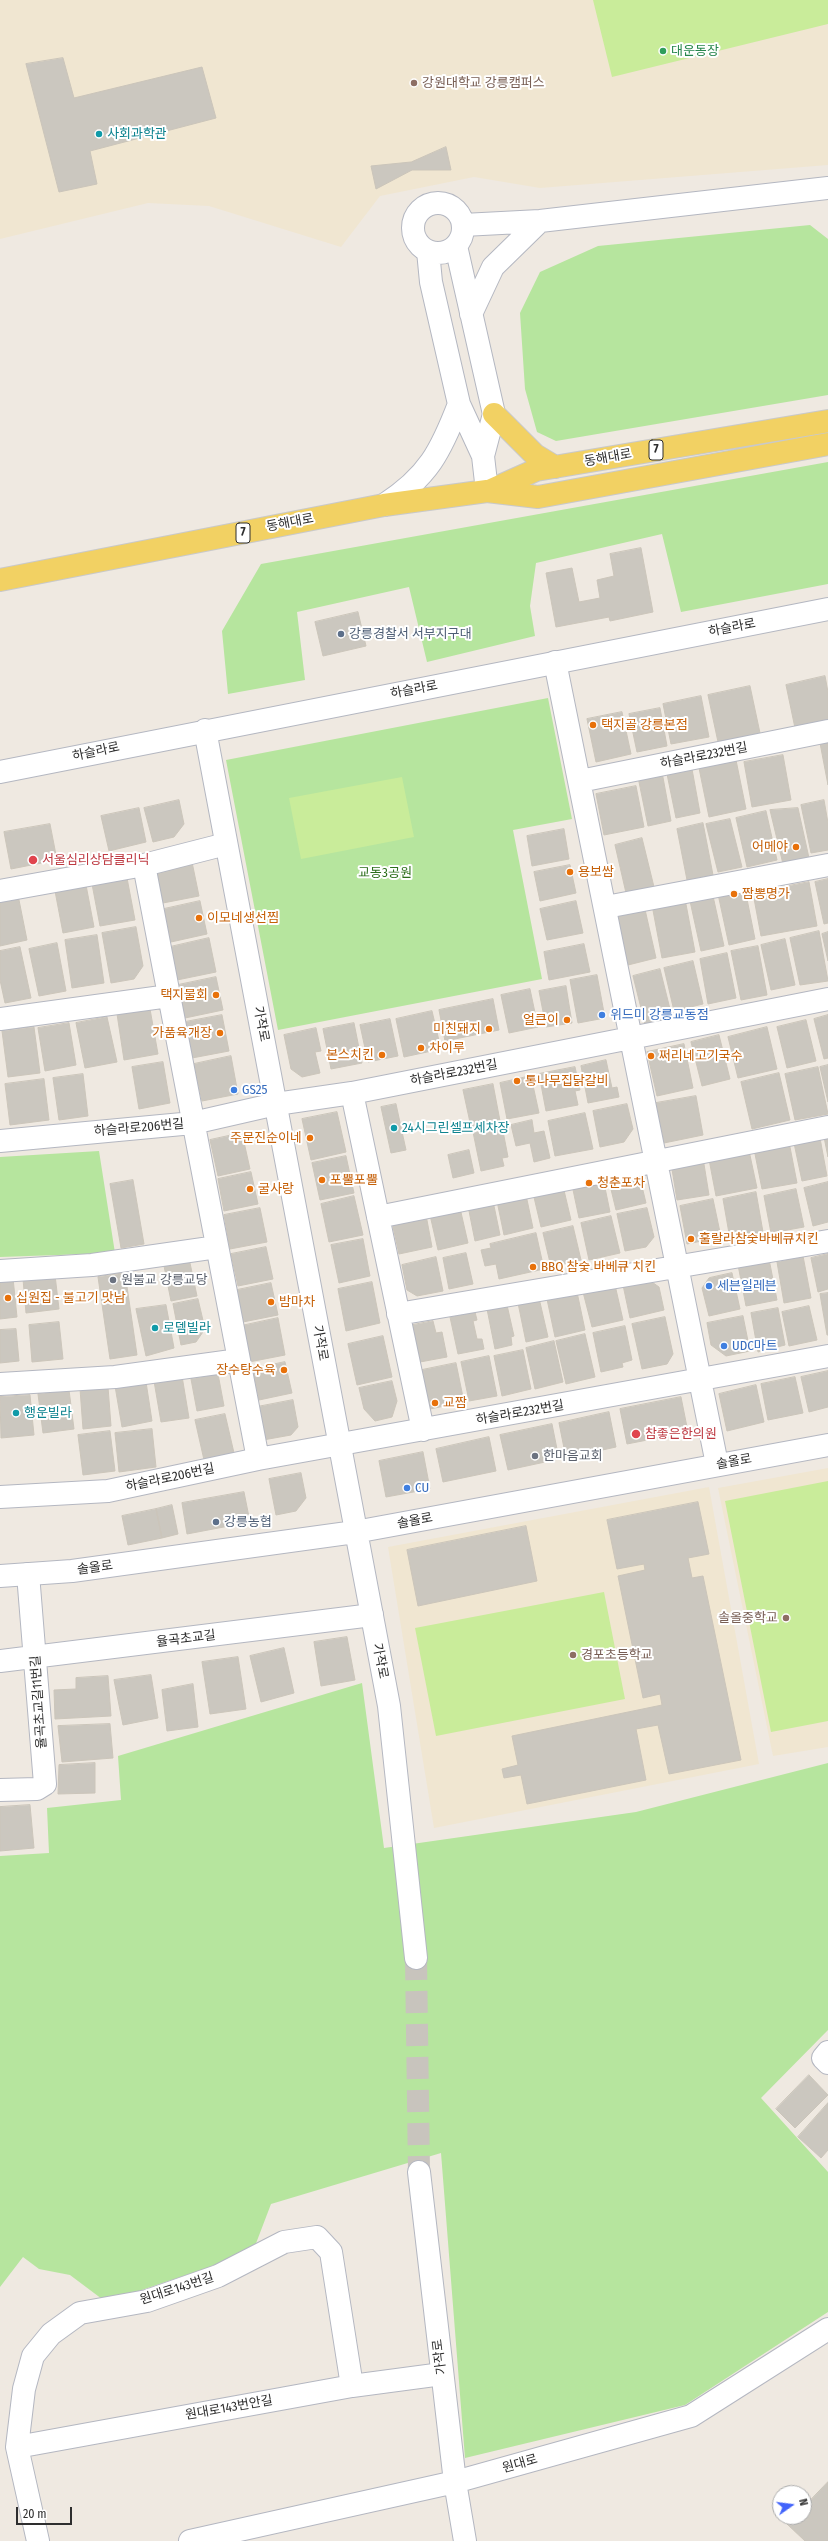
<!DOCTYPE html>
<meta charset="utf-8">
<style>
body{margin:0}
#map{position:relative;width:828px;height:2541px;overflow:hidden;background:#efe9e1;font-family:"Fira Sans Condensed",sans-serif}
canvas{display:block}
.north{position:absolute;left:772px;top:2485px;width:40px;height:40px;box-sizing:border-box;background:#fff;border:1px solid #ababab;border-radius:50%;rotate:76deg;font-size:11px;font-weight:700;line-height:16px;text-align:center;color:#2e2e2e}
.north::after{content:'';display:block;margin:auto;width:14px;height:18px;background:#4264fb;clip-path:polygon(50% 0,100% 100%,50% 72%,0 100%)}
.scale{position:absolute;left:16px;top:2507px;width:56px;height:18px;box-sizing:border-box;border:2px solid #2e2e2e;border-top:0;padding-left:5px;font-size:12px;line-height:14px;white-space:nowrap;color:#2e2e2e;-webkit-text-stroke:3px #fff;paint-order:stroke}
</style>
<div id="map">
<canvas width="828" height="2541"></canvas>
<div class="north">N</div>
<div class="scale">20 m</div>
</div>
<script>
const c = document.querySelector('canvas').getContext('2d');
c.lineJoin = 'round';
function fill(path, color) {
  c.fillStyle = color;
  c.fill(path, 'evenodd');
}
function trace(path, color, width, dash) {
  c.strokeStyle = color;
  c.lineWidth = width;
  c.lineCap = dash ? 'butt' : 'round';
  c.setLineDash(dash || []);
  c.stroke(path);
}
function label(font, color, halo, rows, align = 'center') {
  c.font = font + ' "Fira Sans Condensed","Noto Sans KR",sans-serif';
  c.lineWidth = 4;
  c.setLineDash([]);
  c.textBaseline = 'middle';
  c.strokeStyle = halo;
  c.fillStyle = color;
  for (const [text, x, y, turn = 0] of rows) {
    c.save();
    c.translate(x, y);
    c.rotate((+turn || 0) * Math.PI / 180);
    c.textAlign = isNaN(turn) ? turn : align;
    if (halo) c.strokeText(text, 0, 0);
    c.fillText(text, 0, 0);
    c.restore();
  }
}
const education = new Path2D(`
 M0,0H828V165L540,188L474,177L380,196L341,247L209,206L148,203L0,239Z
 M828,1468V1747L773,1756L718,1488Z
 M709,1487L759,1764L434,1828L388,1547Z`);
const green = new Path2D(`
 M810,225L828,239V395L556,441L537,432L525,389L520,313L540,272L598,246Z
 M828,462V584L681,612L662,534L536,563L530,606L535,636L427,662L409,587L297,612L305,680L228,694L222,631L261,564Z
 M548,698L572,819L513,830L542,979L278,1030L226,760Z
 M99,1151L115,1253L0,1257V1157Z
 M362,1683L384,1848L636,1812L828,1763V2030L761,2098L828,2172V2312L685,2405L465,2458L441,2153L271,2204L255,2246L210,2267L106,2302L70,2275L39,2269L23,2257L0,2287V1856L49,1853L47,1808L121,1800L118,1756Z`);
const pitch = new Path2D(`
 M593,0H828V24L612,77Z
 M402,777L414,837L301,859L289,798Z
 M828,1481V1721L771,1732L725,1501Z
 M604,1592L625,1699L436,1736L415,1628Z`);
const building = new Path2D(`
 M63,58L74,98L202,67L216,118L90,151L97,184L59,192L26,64Z
 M446,147L451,170H412L376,189L371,166L411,162Z
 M641,548L653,612L610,621L609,617L556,627L546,573L572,568L579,602L600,598L597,580L614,576L610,554Z
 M358,612L366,646L323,656L315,622Z
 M825,676L828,692V721L795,728L786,685Z
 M750,686L760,733L718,742L708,695Z
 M701,696L709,737L671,744L663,704Z
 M660,708L667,746L637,752L629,714Z
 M622,712L631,754L596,762L587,719Z
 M828,741V785L820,743Z
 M783,755L791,800L752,807L744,762Z
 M736,760L746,809L709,817L699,768Z
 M692,769L700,813L676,818L667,774Z
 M662,772L671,821L648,826L638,777Z
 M636,786L644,827L604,835L596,794Z
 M179,800L184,824L174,837L153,842L144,808Z
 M824,800L828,823V850L811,853L801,805Z
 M139,808L146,842L109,851L101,816Z
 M798,808L809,858L783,864L770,810Z
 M766,811L777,860L747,867L736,818Z
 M730,819L742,867L718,872L706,824Z
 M703,823L713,875L687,880L677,829Z
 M50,824L57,860L11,869L4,832Z
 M564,829L569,859L532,866L527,836Z
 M642,838L654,887L626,893L615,845Z
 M192,862L199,896L163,903L156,869Z
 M570,865L576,893L540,901L534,872Z
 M127,878L135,920L100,926L92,884Z
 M828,879V923L824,924L815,882Z
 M809,882L817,926L761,936L753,893Z
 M86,885L94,927L63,933L55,891Z
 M745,889L755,939L729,945L718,894Z
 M18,895L27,940L0,946V899Z
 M713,896L724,946L701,951L690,901Z
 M685,899L695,952L662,958L652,905Z
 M200,901L207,934L171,942L164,909Z
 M576,901L583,933L547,940L540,909Z
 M644,905L656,958L628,965L616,912Z
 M136,927L143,966L134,979L111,983L102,933Z
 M819,931L828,981L800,985L790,938Z
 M828,932V961L822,934Z
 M97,935L104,983L72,988L65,940Z
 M209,938L216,972L177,980L170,947Z
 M785,939L795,985L771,990L761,945Z
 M57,943L66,991L39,996L29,949Z
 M584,944L590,972L549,980L544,952Z
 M758,946L767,995L741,1000L731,951Z
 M20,947L31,998L5,1003L0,980V951Z
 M727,953L736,998L708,1004L700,959Z
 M693,961L703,1004L674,1011L664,968Z
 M660,969L672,1017L645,1024L633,976Z
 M597,975L605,1018L578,1023L570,980Z
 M216,977L223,1010L185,1018L178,985Z
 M566,986L572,1023L546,1027L539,991Z
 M530,989L538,1027L509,1033L501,995Z
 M493,999L499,1030L445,1041L439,1010Z
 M150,1009L158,1054L124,1060L117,1014Z
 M432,1011L441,1049L404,1057L396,1019Z
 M222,1015L229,1051L192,1058L185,1022Z
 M828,1015V1058L824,1059L814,1019Z
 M107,1017L117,1062L85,1068L76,1023Z
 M390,1019L398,1056L368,1062L360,1025Z
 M806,1020L816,1061L787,1068L777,1027Z
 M69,1023L76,1065L45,1071L38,1028Z
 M354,1023L362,1063L331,1069L323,1029Z
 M34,1027L40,1073L8,1077L2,1031Z
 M767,1027L777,1069L738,1078L728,1037Z
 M316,1028L321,1051L315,1052L320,1073L302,1077L291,1069L284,1035Z
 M719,1035L730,1079L702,1086L691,1042Z
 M684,1044L693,1088L657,1096L647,1052Z
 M231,1056L238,1094L202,1101L194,1064Z
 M606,1060L612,1088L617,1087L619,1097L588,1103L581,1066Z
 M163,1062L170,1103L139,1109L132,1067Z
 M828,1065V1102L820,1067Z
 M575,1067L580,1090L575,1091L578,1105L546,1111L539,1074Z
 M818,1067L828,1114L795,1120L785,1074Z
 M779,1073L790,1120L752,1129L741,1082Z
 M83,1074L88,1116L59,1120L53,1078Z
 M531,1076L539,1113L507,1119L500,1083Z
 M44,1079L49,1120L10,1125L5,1084Z
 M493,1084L500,1121L471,1127L463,1090Z
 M696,1096L703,1135L664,1143L656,1103Z
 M396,1104L406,1150L391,1153L381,1107Z
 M627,1104L633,1129L624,1142L600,1147L593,1111Z
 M337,1112L346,1152L311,1160L302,1119Z
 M585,1113L593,1149L555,1156L548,1121Z
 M532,1120L534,1133L544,1131L550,1158L534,1162L530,1143L516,1146L511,1125Z
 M502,1126L508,1157L502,1158L504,1166L481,1171L473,1132Z
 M242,1133L250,1169L218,1176L210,1140Z
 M828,1136V1157L824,1137Z
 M820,1138L827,1176L802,1181L794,1143Z
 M789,1142L797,1183L762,1189L754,1149Z
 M748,1146L757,1188L716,1196L708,1154Z
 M469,1150L474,1173L453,1178L448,1155Z
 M346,1156L354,1193L320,1200L312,1163Z
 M703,1158L709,1195L677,1200L671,1163Z
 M251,1172L258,1204L224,1211L218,1179Z
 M631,1172L640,1178L646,1203L616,1210L608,1177Z
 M603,1178L610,1212L579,1218L572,1185Z
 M133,1180L144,1244L121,1248L110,1184Z
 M828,1182V1222L813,1226L804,1188Z
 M563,1186L571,1220L541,1227L533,1193Z
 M796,1189L804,1227L771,1233L764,1196Z
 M756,1192L763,1232L730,1239L723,1199Z
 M526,1195L533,1228L504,1235L497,1201Z
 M354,1196L363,1235L329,1242L321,1204Z
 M713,1199L721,1237L687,1244L680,1206Z
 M493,1201L500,1235L475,1241L468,1206Z
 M260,1208L267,1242L230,1249L224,1215Z
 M460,1208L468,1243L438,1250L430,1215Z
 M647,1208L654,1237L646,1247L625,1251L617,1214Z
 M426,1215L432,1247L399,1254L392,1222Z
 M611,1216L620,1253L589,1260L581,1223Z
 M573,1226L581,1260L551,1267L543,1233Z
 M536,1233L544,1269L499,1279L496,1264L485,1266L481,1250L491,1248L490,1244Z
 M363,1239L370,1276L339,1283L331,1245Z
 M266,1247L273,1279L238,1286L231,1254Z
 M466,1253L473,1284L449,1289L443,1258Z
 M828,1254V1289L818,1292L811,1258Z
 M183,1256L190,1263L197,1296L171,1301L163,1261Z
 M803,1256L811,1298L784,1303L777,1262Z
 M436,1257L443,1291L417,1296L407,1290L402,1265Z
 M769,1259L777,1300L746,1306L738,1265Z
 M125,1273L137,1355L110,1359L98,1277Z
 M732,1273L740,1309L709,1316L702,1288L709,1278Z
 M55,1275L59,1309L26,1313L23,1279Z
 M13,1278L17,1317L0,1319V1279Z
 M649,1280L659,1287L664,1310L630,1318L623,1285Z
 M372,1282L380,1323L346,1331L338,1289Z
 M271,1283L278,1315L243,1322L237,1290Z
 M615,1285L623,1320L592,1327L583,1292Z
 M577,1292L585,1330L555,1337L547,1299Z
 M828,1293V1335H827L820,1294Z
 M539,1298L548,1337L526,1342L518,1303Z
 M198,1299L205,1329L196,1342L181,1345L173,1304Z
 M166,1305L174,1348L146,1356L136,1309Z
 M507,1305L514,1336L511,1337L512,1345L495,1349L487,1309Z
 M809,1306L817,1340L789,1346L782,1312Z
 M778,1308L785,1345L758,1352L751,1313Z
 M475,1312L477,1320L473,1321L477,1339H482L484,1349L458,1354L450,1317Z
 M743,1316L750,1351L726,1356L711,1345L707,1323Z
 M665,1317L673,1354L667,1364L642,1369L632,1324Z
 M278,1318L285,1355L249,1362L241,1326Z
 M433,1321L436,1333L442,1332L447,1357L420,1362L413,1325Z
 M59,1322L63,1359L32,1362L29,1325Z
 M625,1326L632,1360L622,1363L623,1367L601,1372L593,1333Z
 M16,1329L19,1361L0,1363V1330Z
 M585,1334L595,1377L566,1384L556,1341Z
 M383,1336L392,1377L357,1385L348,1344Z
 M554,1341L563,1382L535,1389L526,1348Z
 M523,1350L531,1389L502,1396L494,1356Z
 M489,1356L497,1396L469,1401L461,1362Z
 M285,1362L292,1393L259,1400L253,1369Z
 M456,1363L464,1402L430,1409L422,1370Z
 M828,1371V1407L809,1412L801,1377Z
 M218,1374L224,1406L197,1411L191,1379Z
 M182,1376L189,1418L161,1422L154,1381Z
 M795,1377L803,1413L768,1420L761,1384Z
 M392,1381L397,1401L392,1417L375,1421L364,1409L359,1388Z
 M146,1382L152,1421L122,1427L115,1386Z
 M756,1385L764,1422L727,1431L719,1394Z
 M108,1387L111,1426L83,1429L80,1389Z
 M69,1390L74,1429L43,1433L38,1394Z
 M30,1395L34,1435L1,1438L0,1397Z
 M681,1397L688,1432L627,1444L620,1409Z
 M293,1400L298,1427L291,1435L263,1440L257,1407Z
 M609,1412L616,1447L566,1458L559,1423Z
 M225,1414L234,1453L204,1460L195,1420Z
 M552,1424L559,1459L508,1470L500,1435Z
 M152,1429L156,1467L119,1472L115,1433Z
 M110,1431L115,1471L83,1475L78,1435Z
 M489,1437L496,1471L443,1482L436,1449Z
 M423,1452L430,1489L386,1497L379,1461Z
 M301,1473L306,1498L296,1511L276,1515L269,1479Z
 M244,1492L250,1522L187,1534L182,1503Z
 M698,1502L709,1554L688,1558L692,1578L703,1576L741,1760L669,1774L658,1725L636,1729L646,1780L527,1804L521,1775L504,1778L502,1769L518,1765L512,1736L662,1705L660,1694L643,1698L618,1576L645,1570L644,1564L617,1569L607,1520Z
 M172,1505L178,1534L162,1538L156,1509Z
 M156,1509L162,1538L128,1545L122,1516Z
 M526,1526L537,1581L418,1606L407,1550Z
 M347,1637L355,1680L321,1686L314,1642Z
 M284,1648L294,1693L261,1702L250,1656Z
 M238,1657L246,1709L210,1714L202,1662Z
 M151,1675L158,1718L123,1725L114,1680Z
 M108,1676L111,1716L55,1719L54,1690L76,1689V1678Z
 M193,1684L198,1727L167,1731L162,1690Z
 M110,1724L113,1758L62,1762L58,1726Z
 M95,1763V1793L58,1794L59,1765Z
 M30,1805L34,1848L0,1851V1807Z
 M809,2075L828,2095L795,2128L776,2109Z
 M828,2103V2150L821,2158L798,2137Z
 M828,2482V2541H805L787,2524L794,2517H804V2507Z`);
const tertiaryTunnel = new Path2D(`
 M416,1958L419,2172`);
const minor = new Path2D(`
 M555,662L717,1464
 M580,781L828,731
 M144,865L258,1459
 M0,891L144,865L226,844
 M606,907L828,865
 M0,1019L169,996
 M352,1093L423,1430
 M0,1141L193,1123L276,1104L352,1093L828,999
 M378,1217L828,1127
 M0,1271L92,1265L217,1247
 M398,1314L828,1241
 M0,1384L115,1377L239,1360
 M0,1497L108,1491L258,1459L828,1356
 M0,1661L372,1615
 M0,1790L37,1789L45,1784L28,1574
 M828,2052L823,2058L828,2063
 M17,2447L352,2386L442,2374
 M38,2541L17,2447L24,2389L33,2356L51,2334L80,2313L147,2301L218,2276L284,2242L317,2237L331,2252L352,2386`);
const tertiary = new Path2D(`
 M413 228a25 25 0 1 1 50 0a25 25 0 1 1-50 0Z
 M463,225L540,221L828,188
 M428,251L431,282L459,404L483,456L494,414L456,246
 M471,314L493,267L540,221
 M483,456L487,491
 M384,505C428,477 441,451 459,404
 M205,730L389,1706L416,1958
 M0,772L828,609
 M0,1576L72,1571L355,1532L828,1445
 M419,2172L455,2482L465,2541
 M190,2541L455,2482L691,2416L828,2329`);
const primary = new Path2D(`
 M494,414L535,455L555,467
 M489,491L536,470L828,421
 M0,580L384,505L487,491L538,497L828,444`);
const markers = [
 [663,51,4,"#2e9e5b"],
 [414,83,4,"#8d6e63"],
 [99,134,4,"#0f9aa8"],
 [341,634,4,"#5c6f8a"],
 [593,725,4,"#e8710a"],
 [796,847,4,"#e8710a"],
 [33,860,5,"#e0444e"],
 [570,872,4,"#e8710a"],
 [734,894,4,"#e8710a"],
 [199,918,4,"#e8710a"],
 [216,995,4,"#e8710a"],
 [602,1015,4,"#3f7fe0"],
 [567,1020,4,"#e8710a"],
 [489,1029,4,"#e8710a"],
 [220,1033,4,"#e8710a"],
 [421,1048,4,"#e8710a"],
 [382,1055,4,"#e8710a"],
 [651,1056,4,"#e8710a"],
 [517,1081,4,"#e8710a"],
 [234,1090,4,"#3f7fe0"],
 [394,1128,4,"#0f9aa8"],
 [310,1138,4,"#e8710a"],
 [322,1180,4,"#e8710a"],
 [589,1183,4,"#e8710a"],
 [250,1189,4,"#e8710a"],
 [691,1239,4,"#e8710a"],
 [533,1267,4,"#e8710a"],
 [113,1280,4,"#6b7280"],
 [709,1286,4,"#3f7fe0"],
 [8,1298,4,"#e8710a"],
 [271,1302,4,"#e8710a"],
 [155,1328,4,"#0f9aa8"],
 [724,1346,4,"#3f7fe0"],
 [284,1370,4,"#e8710a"],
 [435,1403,4,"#e8710a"],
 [16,1413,4,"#0f9aa8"],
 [636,1434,5,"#e0444e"],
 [535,1456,4,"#6b7280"],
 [407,1488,4,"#3f7fe0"],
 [216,1522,4,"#5c6f8a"],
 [786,1618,4,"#8d6e63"],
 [573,1655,4,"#8d6e63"]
];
const shields = [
 [656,450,14],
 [243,533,14]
];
const shieldNames = [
 ["7",656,450],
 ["7",243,533]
];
const leisureNames = [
 ["대운동장",671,51]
];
const educationNames = [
 ["강원대학교 강릉캠퍼스",422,83],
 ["솔올중학교",778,1618,"right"],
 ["경포초등학교",581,1655]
];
const cultureNames = [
 ["사회과학관",107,134],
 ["24시그린셀프세차장",402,1128],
 ["로뎀빌라",163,1328],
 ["행운빌라",24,1413]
];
const streetNames = [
 ["동해대로",608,458,-10],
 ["동해대로",290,523,-11],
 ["하슬라로",732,628,-11],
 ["하슬라로",414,690,-11],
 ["하슬라로",96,752,-12],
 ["하슬라로232번길",704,756,-11],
 ["가작로",261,1024,79],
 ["하슬라로232번길",454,1073,-11],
 ["하슬라로206번길",139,1128,-5],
 ["가작로",320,1343,80],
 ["하슬라로232번길",520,1413,-10],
 ["솔올로",734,1462,-10],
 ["하슬라로206번길",170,1478,-12],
 ["솔올로",415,1521,-11],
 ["솔올로",95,1568,-8],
 ["율곡초교길",186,1639,-7],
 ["가작로",380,1661,79],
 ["율곡초교길11번길",39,1702,-94],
 ["원대로143번길",177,2289,-18],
 ["가작로",440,2357,-97],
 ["원대로143번안길",229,2408,-10],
 ["원대로",520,2464,-16]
];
const serviceNames = [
 ["강릉경찰서 서부지구대",349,634],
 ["강릉농협",224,1522]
];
const foodNames = [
 ["택지골 강릉본점",601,725],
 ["어메야",788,847,"right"],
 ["용보쌈",578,872],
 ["짬뽕명가",742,894],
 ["이모네생선찜",207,918],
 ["택지물회",208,995,"right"],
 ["얼큰이",559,1020,"right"],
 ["미친돼지",481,1029,"right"],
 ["가품육개장",212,1033,"right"],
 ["차이루",429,1048],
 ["본스치킨",374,1055,"right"],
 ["쩌리네고기국수",659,1056],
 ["통나무집닭갈비",525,1081],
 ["주문진순이네",302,1138,"right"],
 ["포뿔포뿔",330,1180],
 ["청춘포차",597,1183],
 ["굴사랑",258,1189],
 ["훌랄라참숯바베큐치킨",699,1239],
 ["BBQ 참숯 바베큐 치킨",541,1267],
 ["십원집 - 불고기 맛남",16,1298],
 ["밤마차",279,1302],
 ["장수탕수육",276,1370,"right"],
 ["교짬",443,1403]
];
const healthNames = [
 ["서울심리상담클리닉",42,860],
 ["참좋은한의원",645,1434]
];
const parkNames = [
 ["교동3공원",385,873]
];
const shopNames = [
 ["위드미 강릉교동점",610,1015],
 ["GS25",242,1090],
 ["세븐일레븐",717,1286],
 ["UDC마트",732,1346],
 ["CU",415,1488]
];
const worshipNames = [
 ["원불교 강릉교당",121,1280],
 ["한마음교회",543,1456]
];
fill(education, '#f0e6d1');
fill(green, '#b6e59e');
fill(pitch, '#c9ec9a');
fill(building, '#cbc7bf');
trace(building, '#cbc5ba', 1);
trace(tertiaryTunnel, '#c8c4bd', 22, [22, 11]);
trace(minor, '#b4b7c1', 24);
trace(tertiary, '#b4b7c1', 24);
trace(primary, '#c9c9c9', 24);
trace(minor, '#fff', 22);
trace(tertiary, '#fff', 22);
trace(primary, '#f2d163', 22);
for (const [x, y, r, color] of markers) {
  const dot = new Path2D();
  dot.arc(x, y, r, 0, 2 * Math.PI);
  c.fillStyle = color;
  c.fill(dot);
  trace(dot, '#fff', 1.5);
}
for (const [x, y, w] of shields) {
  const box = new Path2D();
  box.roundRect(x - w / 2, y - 10, w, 20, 3);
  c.fillStyle = '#fff';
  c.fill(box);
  trace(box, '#2e2e2e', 1);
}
label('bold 12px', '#2e2e2e', null, shieldNames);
label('13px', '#27864d', '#fff', leisureNames, 'left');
label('13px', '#785e54', '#fff', educationNames, 'left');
label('13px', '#0d838f', '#fff', cultureNames, 'left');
label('13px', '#2e2e2e', '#fff', streetNames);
label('13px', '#4e5e75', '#fff', serviceNames, 'left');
label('13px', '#c56008', '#fff', foodNames, 'left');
label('13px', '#be3a42', '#fff', healthNames, 'left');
label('13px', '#2c6e1b', '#fff', parkNames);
label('13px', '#366cbe', '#fff', shopNames, 'left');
label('13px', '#5b616d', '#fff', worshipNames, 'left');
</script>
